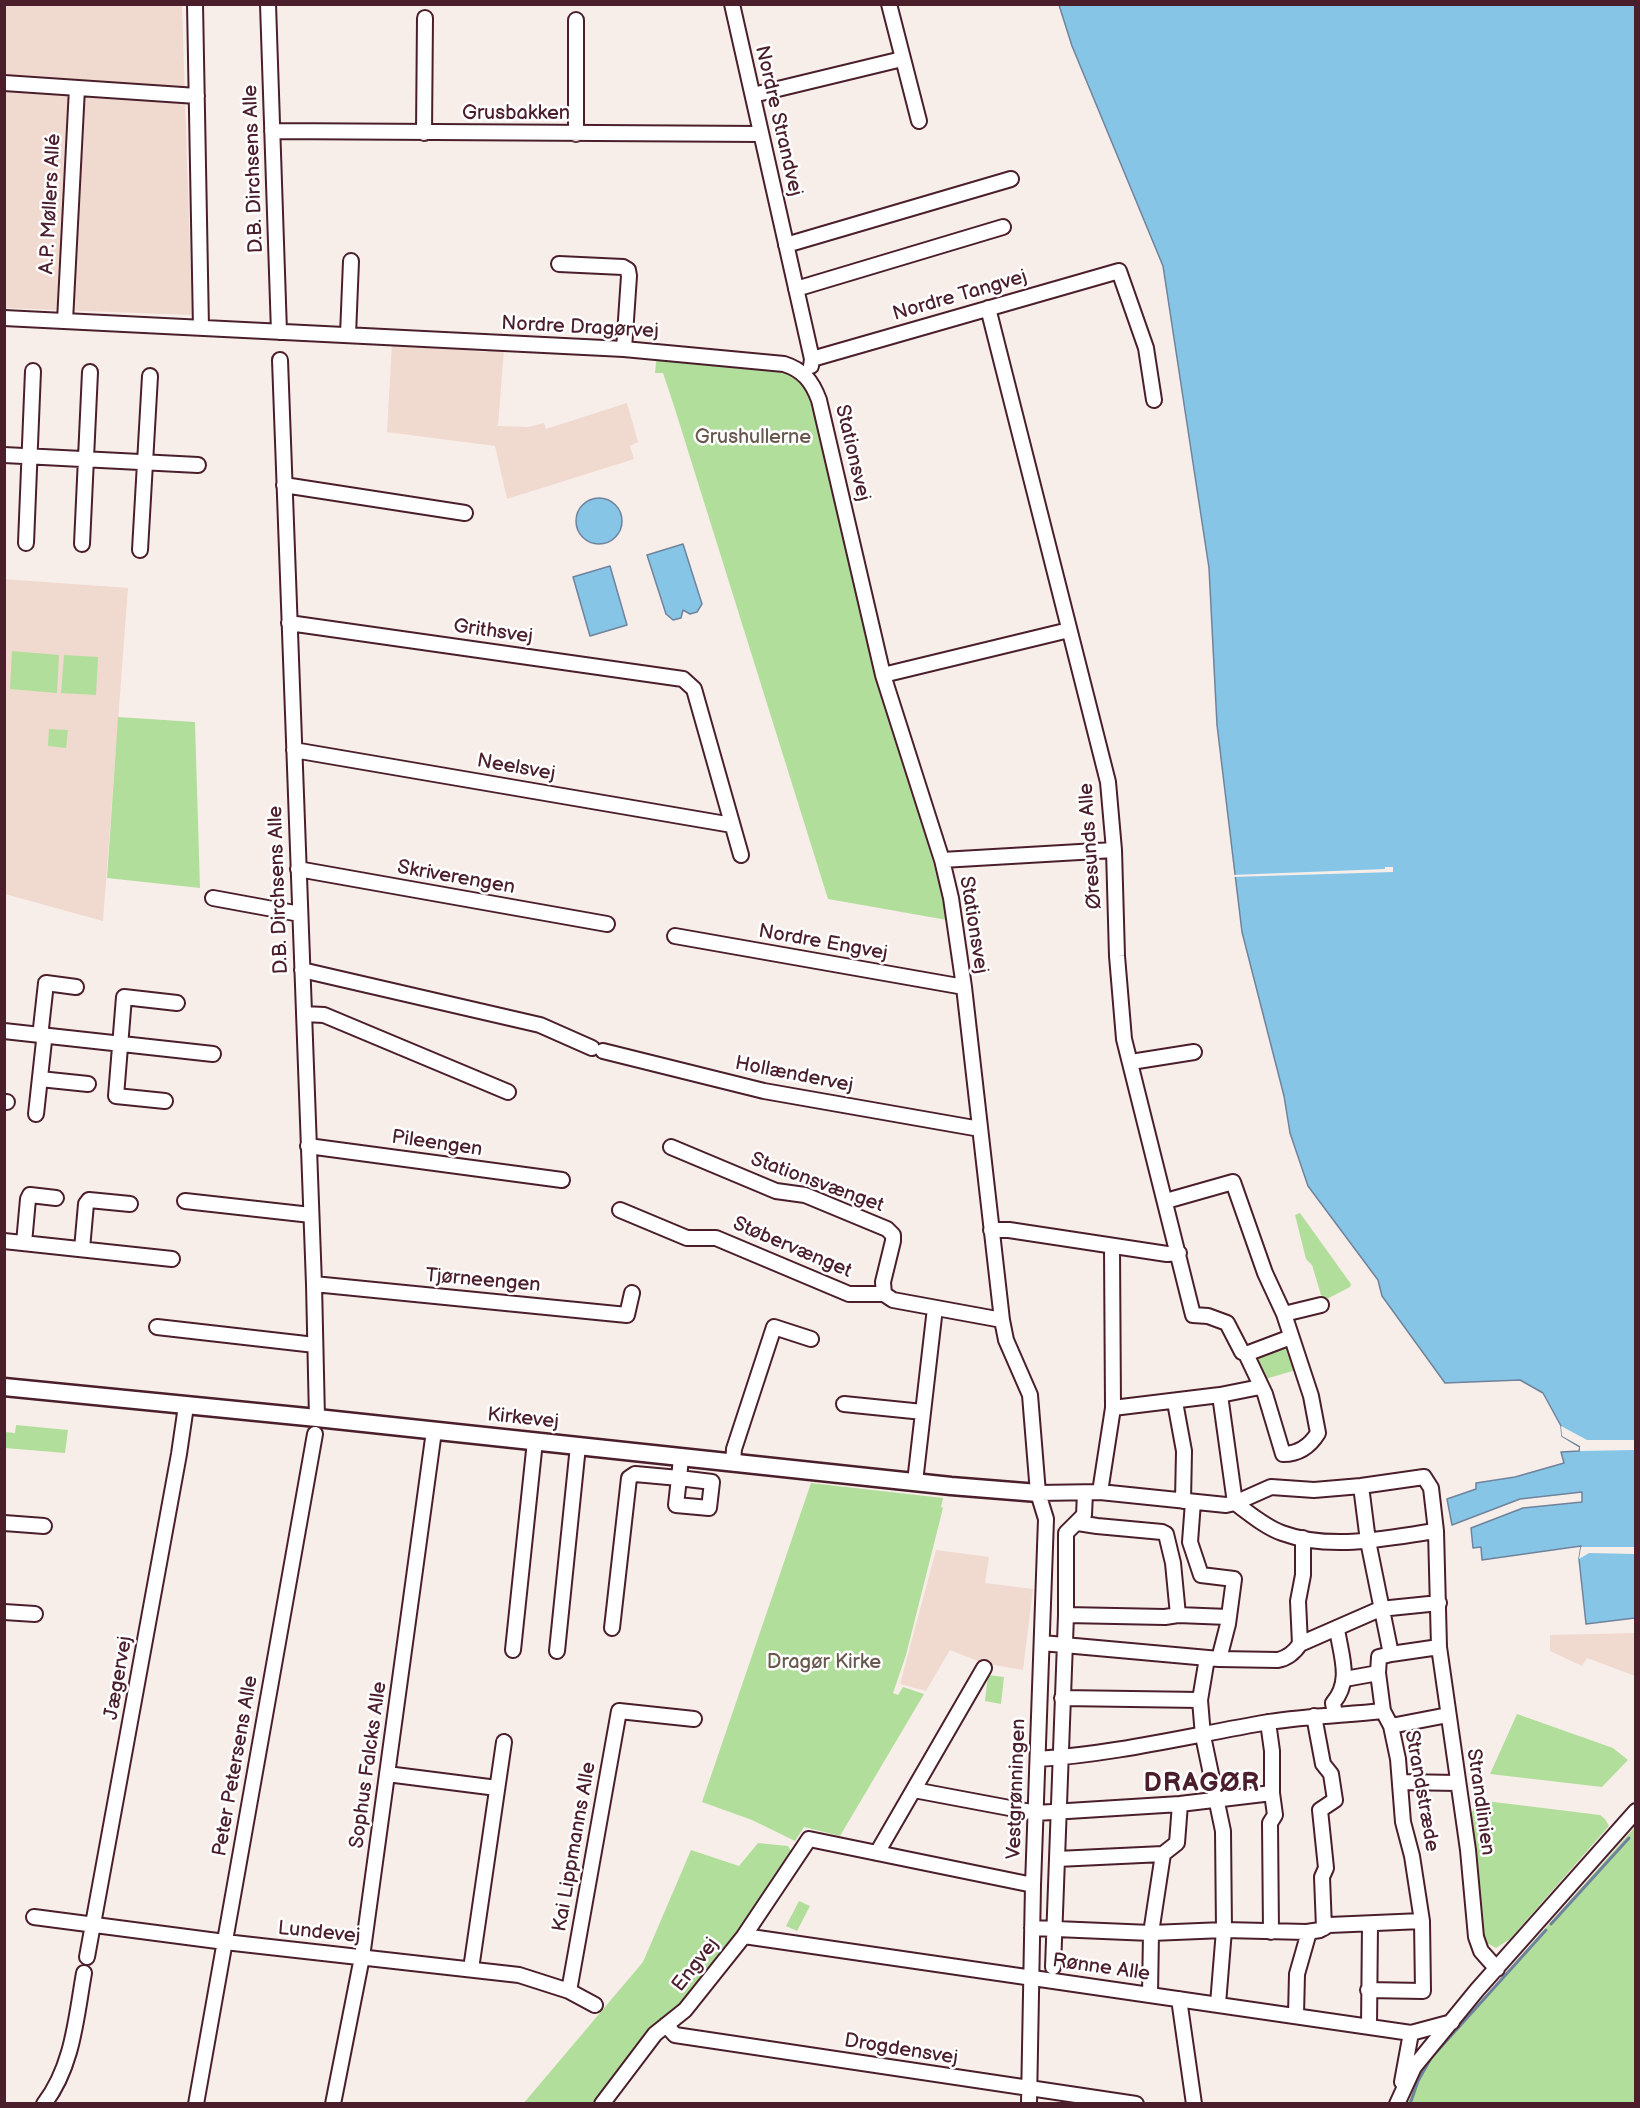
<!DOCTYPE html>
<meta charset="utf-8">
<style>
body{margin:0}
#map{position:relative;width:1640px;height:2108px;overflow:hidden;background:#f8eee9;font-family:"Balsamiq Sans",sans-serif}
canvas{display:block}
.frame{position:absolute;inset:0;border:6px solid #4a1f2b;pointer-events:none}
</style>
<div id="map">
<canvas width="1640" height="2108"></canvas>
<div class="frame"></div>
</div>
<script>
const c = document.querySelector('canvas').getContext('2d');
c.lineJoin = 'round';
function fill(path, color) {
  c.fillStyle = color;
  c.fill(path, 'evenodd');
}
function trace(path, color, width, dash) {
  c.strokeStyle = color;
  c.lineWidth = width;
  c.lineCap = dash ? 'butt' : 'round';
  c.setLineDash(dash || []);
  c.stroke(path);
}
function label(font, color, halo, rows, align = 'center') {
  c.font = font + ' "Balsamiq Sans",sans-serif';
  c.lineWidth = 5;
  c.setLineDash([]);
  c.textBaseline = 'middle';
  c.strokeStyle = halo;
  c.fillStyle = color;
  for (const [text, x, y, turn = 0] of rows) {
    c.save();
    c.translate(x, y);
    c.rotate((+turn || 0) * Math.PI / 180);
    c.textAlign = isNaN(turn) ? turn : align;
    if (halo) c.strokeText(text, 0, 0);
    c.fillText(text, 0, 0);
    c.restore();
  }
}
const built = new Path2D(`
 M5,5H182L192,315L5,308Z
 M392,344L469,348L474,351L486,352L491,349L504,350L498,426L528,427L544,423L546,429L627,403L638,442L630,446L634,459L507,499L495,446L387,432Z
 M4,579L128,588L103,921L5,894Z
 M936,1550L989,1557L985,1583L1033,1589L1023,1670L983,1663L950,1650L926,1691L900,1684Z
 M1635,1633V1676L1587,1658L1582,1666L1550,1651V1635Z`);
const green = new Path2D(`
 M658,359L775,368L798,376L811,394L904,760L942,894L947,920L828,899L674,406L663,373H655L656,362Z
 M12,651L59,655L57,693L10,689Z
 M64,655L98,657L96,695L61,693Z
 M118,717L195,722L200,888L107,878Z
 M49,729L68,730L66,748L48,746Z
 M1300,1213L1351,1284L1350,1287L1327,1299L1321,1295L1312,1265L1306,1259L1295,1215Z
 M1288,1347L1296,1370L1262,1380L1253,1357Z
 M16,1425L68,1430L65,1453L5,1448V1432L15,1433Z
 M811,1483L943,1498L941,1507L943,1508L906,1655L893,1693L898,1695L903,1687L924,1694L840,1836L804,1827L795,1841L752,1820L702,1802Z
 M988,1675L1004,1677L1001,1704L985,1701Z
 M1517,1714L1613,1748L1628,1760L1602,1787L1490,1774Z
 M1479,1798L1486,1801L1600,1815L1605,1819L1609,1826L1510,1939L1496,1948L1485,1942L1483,1936L1471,1814Z
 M1635,1827V2103L1407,2104L1418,2074L1429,2059Z
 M758,1843L788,1846L793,1854L744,1928L681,2006L653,2027L595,2103L523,2104L643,1962L691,1850L739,1866Z
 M799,1901L810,1906L797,1931L786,1926Z`);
const water = new Path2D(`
 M1059,5H1635V1618L1586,1624L1579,1559L1581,1546L1482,1560L1481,1547L1473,1548L1471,1528L1523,1508L1582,1502V1492L1520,1499L1452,1525L1447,1499L1476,1489V1483L1515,1477L1564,1463L1561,1452L1579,1451L1580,1447L1562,1436L1561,1426L1543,1393L1520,1380L1445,1383L1382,1296L1378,1280L1308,1186L1290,1133L1284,1096L1242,932L1217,725L1209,568L1163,266L1072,46Z
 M576 521a23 23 0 1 1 46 0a23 23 0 1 1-46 0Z
 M683,544L702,604L697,612L690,614L683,610L681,618L673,620L666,614L647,555Z
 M610,566L627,625L590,636L573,577Z`);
const pier = new Path2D(`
 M1385,867H1393V872L1232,877V875L1385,869Z
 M1561,1426L1587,1440H1635V1450L1580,1451V1446L1562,1436Z
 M1581,1547H1635V1554L1589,1553L1579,1559Z`);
const stream = new Path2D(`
 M1551,1924L1629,1838
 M1410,2104L1418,2081L1431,2058L1546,1930`);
const minor = new Path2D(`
 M195,4L201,328
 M268,4L279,332
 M732,4L812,359L811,366
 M889,4L919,121
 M576,20V134
 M4,83L197,96
 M753,95L902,59
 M272,131L761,134
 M424,133L425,18
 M786,245L1011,179
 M559,264L623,267L628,270L629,276L624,349
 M796,289L1003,227
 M988,308L1108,782L1114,850L1117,956L1124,1039L1193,1315L1208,1316L1227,1323L1242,1352L1246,1354L1265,1394L1283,1454C1299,1454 1310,1446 1318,1433L1311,1396L1284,1314L1265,1273L1233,1182L1166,1201
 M4,318L624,349L784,364C803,370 812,381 819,400L883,675L942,860L951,898L964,987L1002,1320L1006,1340L1030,1395L1038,1493L1046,1519L1033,1885L1029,2104
 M65,321L77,88
 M348,335L351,261
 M812,359L1119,271L1146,348L1154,400
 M280,360L314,1284L317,1418
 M4,455L198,465
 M284,485L465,513
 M26,543L33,371
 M82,544L90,372
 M140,550L150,376
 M289,623L683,679L694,689L741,855
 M883,675L1069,630
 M294,750L732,825
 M942,860L1114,850
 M298,869L607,924
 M213,898L300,914
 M675,936L964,987
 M302,970L540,1025L592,1048
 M304,1014L324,1015L508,1092
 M4,1031L213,1054
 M603,1051L764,1091L980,1129
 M1131,1062L1194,1052
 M40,1079L88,1084
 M165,1101L116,1096L124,997L177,1003
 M4,1102H7
 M36,1114L44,1041L41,1028L46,983L76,987
 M308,1146L562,1180
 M671,1147L776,1191L805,1195L887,1229L893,1235V1241L883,1282L884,1294
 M185,1201L311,1215
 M620,1210L687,1238H716L849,1294H884
 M991,1230H1009L1167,1254L1179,1253
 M4,1241L172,1259
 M24,1243L28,1199L30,1195L56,1198
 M82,1249L86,1204L89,1200L130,1204
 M314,1284L627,1315L632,1293
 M884,1294L893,1300L1002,1320
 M1284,1314L1321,1305
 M157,1327L315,1345
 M1246,1354L1291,1337
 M1220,1395L1235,1503
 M1175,1402L1184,1451L1183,1501
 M844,1404L923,1412
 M1113,1408L1220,1395L1260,1387
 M733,1463L734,1449L774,1327L811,1339
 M679,1478L712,1482L709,1508L676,1505Z
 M915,1482L935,1308
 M1361,1486L1368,1541L1391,1654L1379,1657L1378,1673L1383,1711L1391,1726L1398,1759L1403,1822L1412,1856L1422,1921L1423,1991L1368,1990
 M1100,1492L1113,1408L1112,1247
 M1038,1493L1100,1492L1226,1505L1235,1503L1271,1487L1314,1490L1361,1486L1424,1477L1431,1488L1436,1531L1439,1647L1468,1850L1476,1937L1481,1951L1497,1969
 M1193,1502L1190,1542L1201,1575L1234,1579L1228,1624L1219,1659
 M1235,1503C1249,1513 1265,1527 1282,1533C1331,1551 1386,1538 1436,1531
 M4,1523L44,1526
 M1078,1523L1097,1526L1162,1532L1166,1534L1173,1563L1178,1615L1228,1617
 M4,1612L35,1614
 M1066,1615L1165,1617L1178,1615
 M612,1628L629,1478L635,1474L679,1478L681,1458
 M1042,1643L1219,1659L1278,1660C1288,1658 1294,1653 1300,1644L1380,1609L1439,1603
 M1300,1644L1298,1601L1303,1575V1538
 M513,1650L535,1441
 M557,1651L578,1446
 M1391,1654L1439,1647
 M1207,1658L1200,1700L1203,1736L1223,1831L1224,1930L1218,2004
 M1345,1679L1378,1673
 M1062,1698L1200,1700
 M1335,1715L1333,1703C1352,1681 1341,1656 1337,1629
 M1314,1716L1323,1764L1331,1774L1335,1800L1320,1810L1326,1868L1322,1877L1324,1928
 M1268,1722L1272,1751V1793L1275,1815L1270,1823L1271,1932
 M1391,1726L1448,1715
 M1038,1759C1116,1754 1192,1735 1269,1722C1307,1716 1345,1715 1383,1711
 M387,1774L497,1788
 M1401,1782L1457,1783
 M914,1790L1036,1813L1180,1804L1272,1793
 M877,1853L984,1668
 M1163,1854L1177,1843L1180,1804
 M1057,1859L1163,1854
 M34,1917L225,1942L519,1975L569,1991L595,2005
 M1032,1928L1151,1933L1224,1930L1307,1932L1320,1930L1329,1925L1422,1921
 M744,1936L1411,2033L1452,2022
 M87,1957L179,1454L186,1406
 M1053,1967L1066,1615V1533L1084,1515L1085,1493
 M471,1969L504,1742
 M569,1991L619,1711L694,1719
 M1150,1995L1151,1933L1163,1854
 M1179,1999L1194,2104
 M1296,2015L1297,1974L1309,1932
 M666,2025L675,2035L1136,2104
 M1369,2027L1370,1924
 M1402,2082L1411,2033
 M44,2104C73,2066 76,2018 84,1973
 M196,2104L315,1434
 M333,2104L362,1957L434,1431
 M602,2104L655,2034L685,2010L744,1936L809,1839L1033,1885
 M1397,2104L1414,2067L1477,1990L1636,1811`);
const major = new Path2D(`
 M4,1387L317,1418L951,1486L1038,1493`);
const streetNames = [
 ["Grusbakken",516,114],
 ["Nordre Strandvej",778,121,77],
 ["D.B. Dirchsens Alle",254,169,-92],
 ["A.P. Møllers Allé",51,204,-87],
 ["Nordre Tangvej",960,296,-16],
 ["Nordre Dragørvej",580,328,3],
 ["Stationsvej",852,453,77],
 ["Grithsvej",493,632,8],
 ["Neelsvej",516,768,10],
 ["Øresunds Alle",1091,846,-94],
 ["Skriverengen",456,878,10],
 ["D.B. Dirchsens Alle",279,890,-92],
 ["Stationsvej",973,925,81],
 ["Nordre Engvej",823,943,10],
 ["Hollændervej",794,1075,11],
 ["Pileengen",437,1144,8],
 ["Stationsvænget",817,1183,20],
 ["Støbervænget",792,1248,23],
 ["Tjørneengen",483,1281,5],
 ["Kirkevej",523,1419,6],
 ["Jægervej",119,1678,-80],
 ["Sophus Falcks Alle",369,1765,-82],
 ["Peter Petersens Alle",236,1766,-80],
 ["Vestgrønningen",1017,1789,-88],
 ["Strandstræde",1421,1791,80],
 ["Strandlinien",1480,1802,82],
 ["Kai Lippmanns Alle",575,1847,-80],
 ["Lundevej",319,1933,6],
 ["Engvej",696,1965,-52],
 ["Rønne Alle",1101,1968,8],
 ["Drogdensvej",901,2050,9]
];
const parkNames = [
 ["Grushullerne",753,438],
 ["Dragør Kirke",824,1663]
];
const districtNames = [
 ["DRAGØR",1202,1784]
];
fill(built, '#f0d9ce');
fill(green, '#b2de9c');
fill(water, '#87c5e7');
trace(water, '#6f839c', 1.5);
fill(pier, '#f8eee9');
trace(stream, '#6f839c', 3);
trace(minor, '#4a1f2b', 18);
trace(major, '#4a1f2b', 21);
trace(minor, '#fff', 14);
trace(major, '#fff', 16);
label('20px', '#4a1f2b', '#fff', streetNames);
label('20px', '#69584d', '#fff', parkNames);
c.letterSpacing = '1.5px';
label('bold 26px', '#4a1f2b', '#fff', districtNames);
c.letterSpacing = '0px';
</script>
